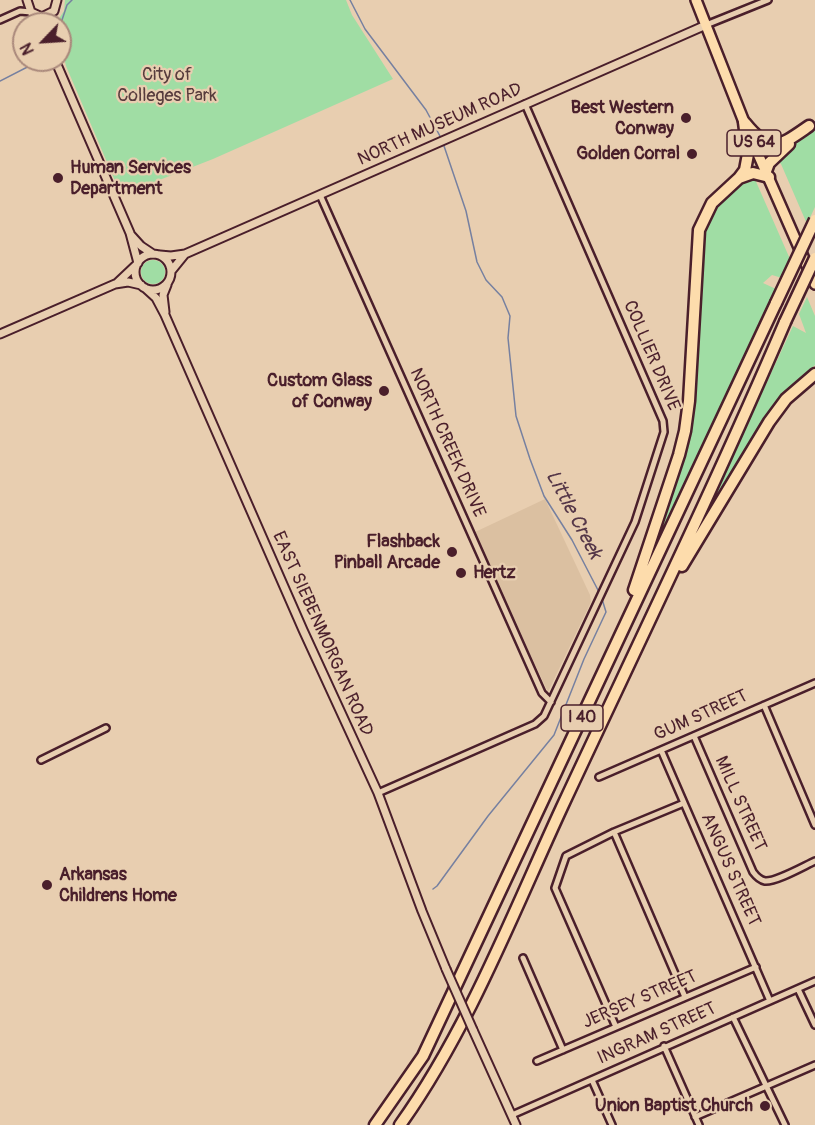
<!DOCTYPE html>
<style>
body{margin:0}
#map{position:relative;width:815px;height:1125px;overflow:hidden;background:#e8ceb0;font-family:Pangolin,sans-serif}
canvas{display:block}
.north{position:absolute;left:12px;top:12px;width:60px;height:60px;box-sizing:border-box;background:#e8ceb0;border:2px solid #a9887b;border-radius:50%;rotate:245deg;font-size:16px;font-weight:700;line-height:24px;text-align:center;color:#4a1f2b}
.north::after{content:'';display:block;margin:auto;width:21px;height:27px;background:#4a1f2b;clip-path:polygon(50% 0,100% 100%,50% 72%,0 100%)}
</style>
<div id="map">
<canvas width="815" height="1125"></canvas>
<div class="north">N</div>
</div>
<script>
const c = document.querySelector('canvas').getContext('2d');
c.lineJoin = 'round';
function fill(path, color) {
  c.fillStyle = color;
  c.fill(path, 'evenodd');
}
function trace(path, color, width, dash) {
  c.strokeStyle = color;
  c.lineWidth = width;
  c.lineCap = dash ? 'butt' : 'round';
  c.setLineDash(dash || []);
  c.stroke(path);
}
function label(font, color, halo, rows, align = 'center') {
  c.font = font + ' Pangolin,sans-serif';
  c.lineWidth = 4.5;
  c.setLineDash([]);
  c.textBaseline = 'middle';
  c.strokeStyle = halo;
  c.fillStyle = color;
  for (const [text, x, y, turn = 0] of rows) {
    c.save();
    c.translate(x, y);
    c.rotate((+turn || 0) * Math.PI / 180);
    c.textAlign = isNaN(turn) ? turn : align;
    if (halo) c.strokeText(text, 0, 0);
    c.fillText(text, 0, 0);
    c.restore();
  }
}
const built = new Path2D(`
 M545,499L590,595L591,602L548,692L473,533Z`);
const green = new Path2D(`
 M65,0H346L352,15L393,79L213,159L121,195L66,66L60,41V24L56,23L64,11Z
 M815,127V207L807,224L781,164L775,158Z
 M754,177L790,259L782,278L772,275L763,283L776,289L643,575L683,458L705,224C715,205 731,182 754,177Z
 M141 272a12 12 0 1 1 24 0a12 12 0 1 1-24 0Z
 M807,297L815,316V365L783,396L690,547L793,326L806,333L799,314Z`);
const stream = new Path2D(`
 M350,0L365,29L426,110L441,138
 M60,26L67,5L72,0
 M0,81L41,60
 M443,143L466,211L477,262L486,280L502,297L510,316L508,338L516,416L530,459L544,496L572,540L600,594
 M433,889L437,886L488,816L554,735L584,659L606,612L602,599`);
const minor = new Path2D(`
 M0,20L20,11L31,12
 M706,25L768,0
 M320,195L542,693L551,702
 M764,705L815,825
 M694,736L753,872C756,876 760,880 765,881C776,882 804,866 815,861
 M661,750L770,1001
 M41,760L106,728
 M599,777L815,683
 M378,793L535,724L544,716L635,522L664,432L663,421L525,104
 M614,832L685,997
 M523,958L563,1050
 M798,989L815,1025
 M733,1017L785,1125
 M616,1027L555,888L566,856L614,832L684,803
 M664,1046L699,1125
 M537,1061L756,967
 M592,1080L612,1125
 M512,1115L815,981
 M695,1117L815,1065`);
const tertiary = new Path2D(`
 M27,0L31,12L42,17L54,11L57,0
 M55,60L130,233L138,263
 M131,235L141,246L153,254
 M135 272a18 18 0 1 1 36 0a18 18 0 1 1-36 0Z
 M160,255L171,256L185,254L706,25
 M172,270L185,254
 M117,283L135,266
 M145,288L156,298L165,315L303,630L378,793L422,911L446,969
 M165,312L163,295L167,285
 M0,334L115,284L128,282L141,285
 M473,1030L516,1125`);
const trunk = new Path2D(`
 M696,0L744,122L815,284`);
const motorway = new Path2D(`
 M745,123C771,155 780,146 809,126
 M766,171L769,163L789,144
 M739,178L753,173L769,177
 M682,566L769,422L786,399L815,374
 M634,590L679,455L685,431L689,401L699,230L712,203L739,178L745,170L748,154L744,122
 M375,1125L423,1056L776,303
 M400,1125C468,1030 513,913 562,807C637,646 715,486 785,322`);
const tertiaryBridge = new Path2D(`
 M446,969L473,1030`);
const motorwayBridge = new Path2D(`
 M776,303L815,220
 M785,322L815,258`);
const markers = [
 [686,118,6,"#4a1f2b"],
 [692,154,6,"#4a1f2b"],
 [58,178,6,"#4a1f2b"],
 [384,391,6,"#4a1f2b"],
 [452,552,6,"#4a1f2b"],
 [461,573,6,"#4a1f2b"],
 [47,885,6,"#4a1f2b"],
 [765,1106,6,"#4a1f2b"]
];
const shields = [
 [754,143,54],
 [582,718,42]
];
const shieldNames = [
 ["US 64",754,143],
 ["I 40",582,718]
];
const parkNames = [
 ["City of",167,75],
 ["Colleges Park",167,96]
];
const poiNames = [
 ["Best Western",674,108],
 ["Conway",674,129],
 ["Golden Corral",680,154],
 ["Human Services",70,168,"left"],
 ["Department",70,189,"left"],
 ["Custom Glass",372,381],
 ["of Conway",372,402],
 ["Flashback",440,542],
 ["Pinball Arcade",440,563],
 ["Hertz",473,573,"left"],
 ["Arkansas",59,875,"left"],
 ["Childrens Home",59,896,"left"],
 ["Union Baptist Church",753,1106]
];
const streetNames = [
 ["NORTH MUSEUM ROAD",440,125,-24],
 ["COLLIER DRIVE",651,356,67],
 ["NORTH CREEK DRIVE",447,443,66],
 ["EAST SIEBENMORGAN ROAD",322,634,66],
 ["GUM STREET",701,716,-24],
 ["MILL STREET",740,804,66],
 ["ANGUS STREET",730,870,66],
 ["JERSEY STREET",640,1000,-23],
 ["INGRAM STREET",657,1034,-24]
];
const waterNames = [
 ["Little Creek",573,515,62]
];
fill(built, '#dbc0a1');
fill(green, '#a0dda4');
trace(stream, '#7680a0', 1.5);
trace(minor, '#4a1f2b', 10);
trace(tertiary, '#4a1f2b', 11);
trace(trunk, '#4a1f2b', 14);
trace(motorway, '#4a1f2b', 15);
trace(minor, '#e8ceb0', 5);
trace(tertiary, '#e8ceb0', 7);
trace(trunk, '#fddcac', 9);
trace(motorway, '#fddcac', 10);
trace(tertiaryBridge, '#4a1f2b', 11, []);
trace(motorwayBridge, '#4a1f2b', 15, []);
trace(tertiaryBridge, '#e8ceb0', 7);
trace(motorwayBridge, '#fddcac', 10);
for (const [x, y, r, color] of markers) {
  const dot = new Path2D();
  dot.arc(x, y, r, 0, 2 * Math.PI);
  c.fillStyle = color;
  c.fill(dot);
  trace(dot, '#e8ceb0', 2);
}
for (const [x, y, w] of shields) {
  const box = new Path2D();
  box.roundRect(x - w / 2, y - 13, w, 26, 4.5);
  c.fillStyle = '#e8ceb0';
  c.fill(box);
  trace(box, '#4a1f2b', 1.5);
}
label('bold 16px', '#4a1f2b', null, shieldNames);
label('18px', '#573c3d', '#e8ceb0', parkNames);
label('bold 18px', '#4a1f2b', '#e8ceb0', poiNames, 'right');
label('18px', '#4a1f2b', '#e8ceb0', streetNames);
label('italic 20px', '#553748', '#e8ceb0', waterNames);
</script>
